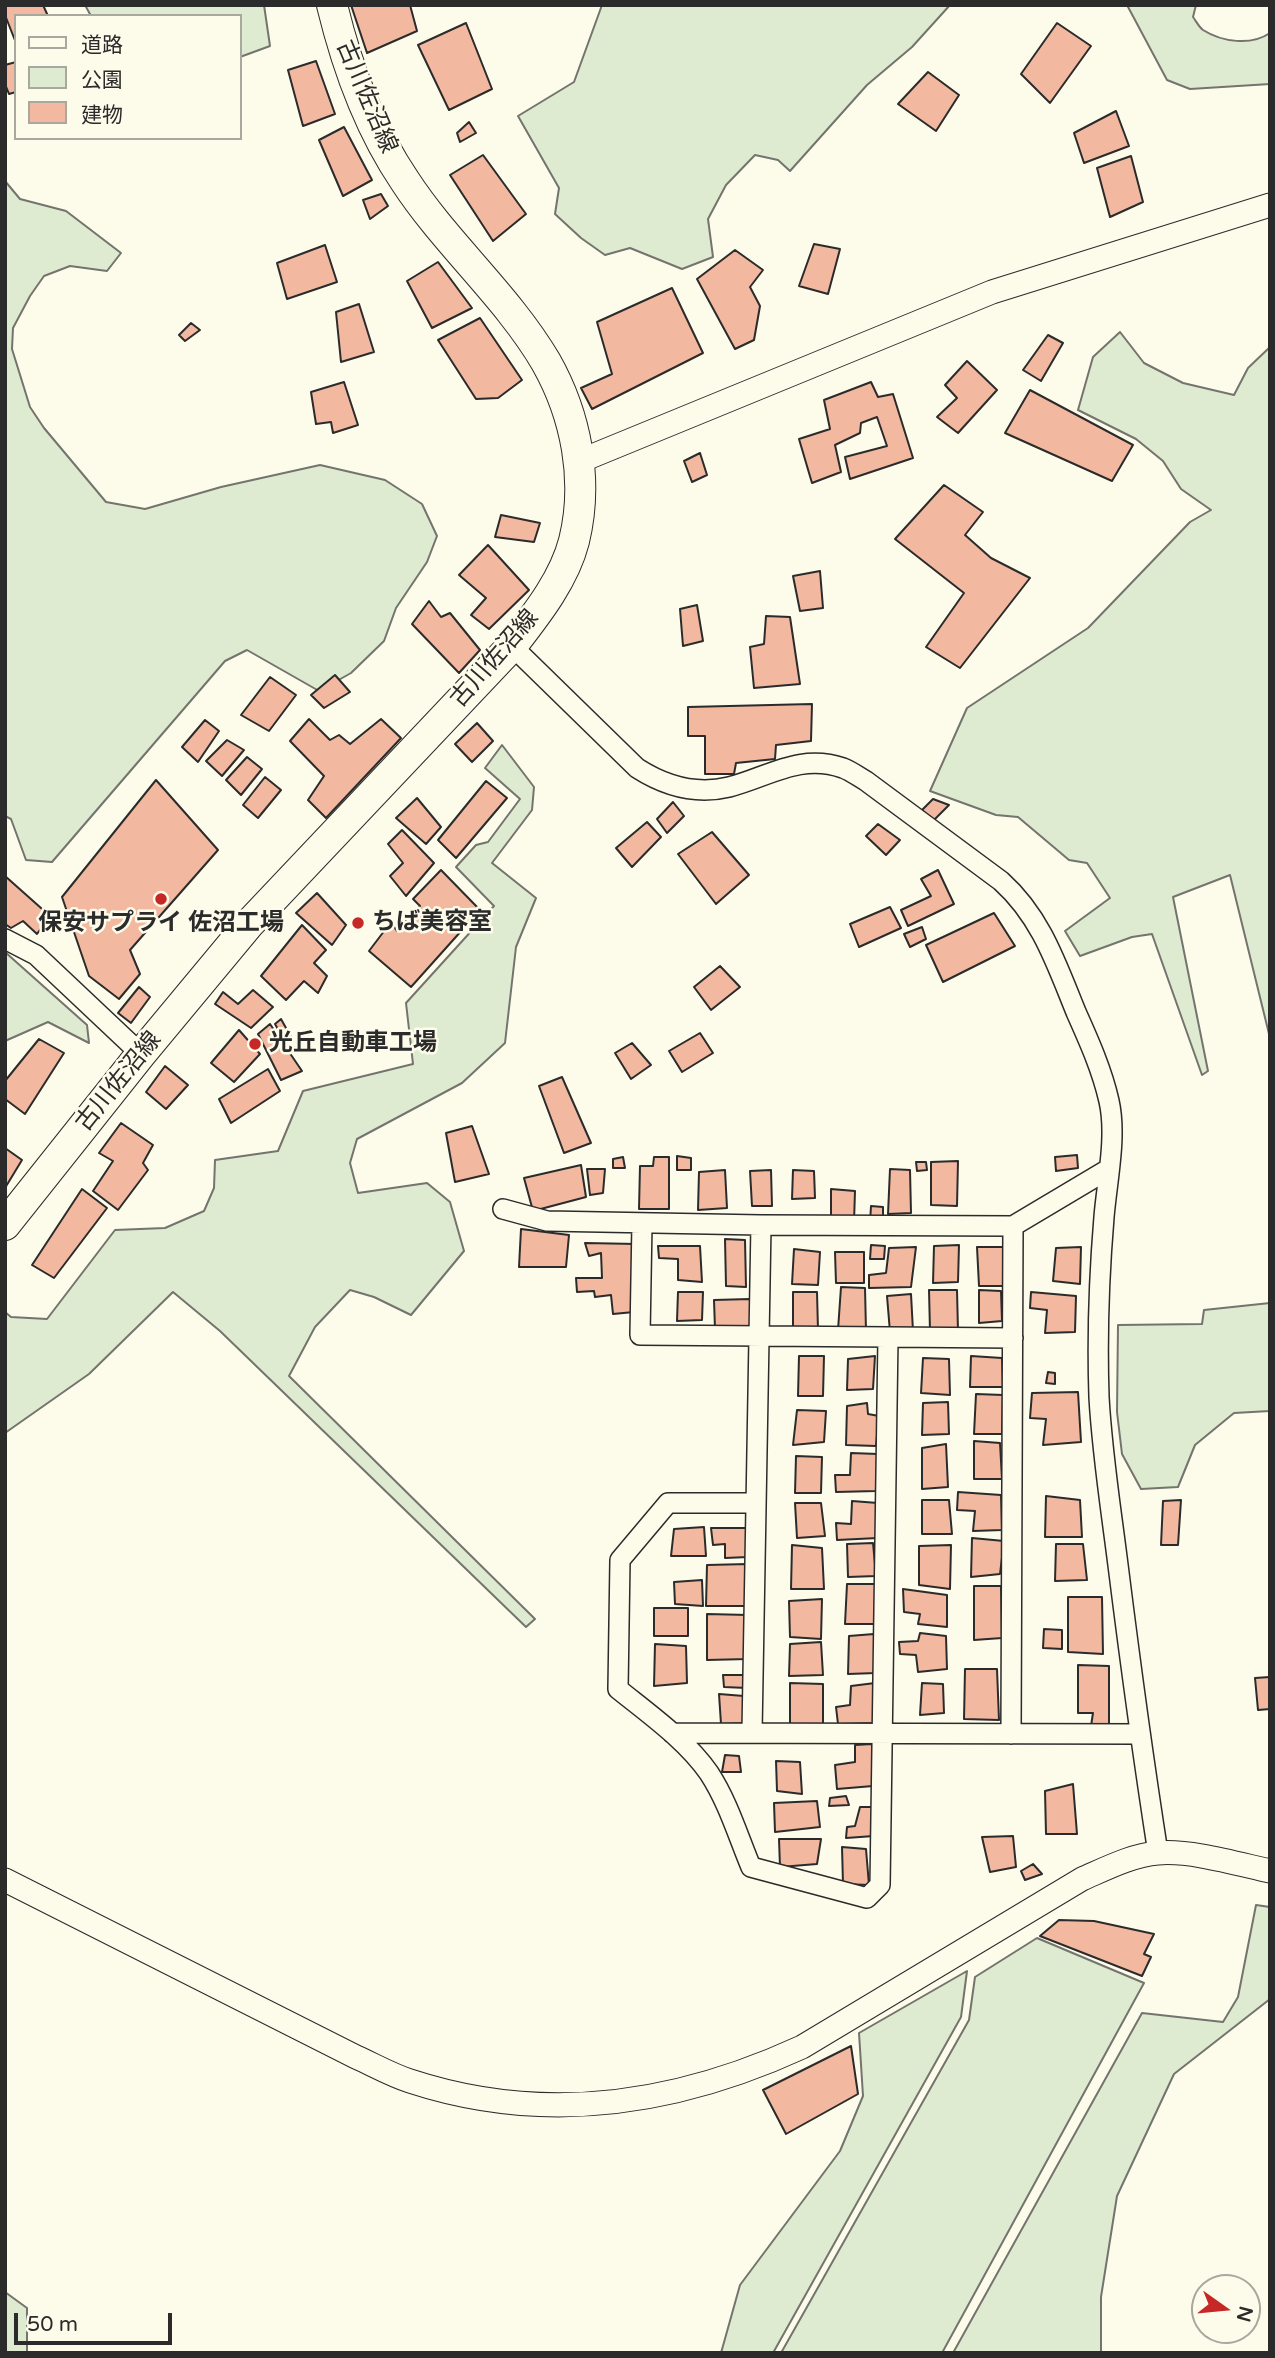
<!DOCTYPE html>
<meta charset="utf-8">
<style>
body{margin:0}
#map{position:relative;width:1275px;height:2358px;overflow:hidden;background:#fdfbea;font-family:"Varela Round","Noto Sans JP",sans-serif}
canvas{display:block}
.frame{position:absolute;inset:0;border:7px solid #2b2b2b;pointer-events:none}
.legend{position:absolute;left:14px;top:14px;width:228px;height:126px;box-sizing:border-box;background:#fdfbea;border:2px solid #a9a89e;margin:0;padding:9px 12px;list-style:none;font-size:21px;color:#2b2b2b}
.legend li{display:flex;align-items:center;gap:14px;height:35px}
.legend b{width:35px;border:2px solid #a9a89e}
.north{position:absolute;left:1191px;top:2274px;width:70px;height:70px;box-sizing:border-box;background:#fdfbea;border:2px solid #a9a89e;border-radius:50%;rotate:105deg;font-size:19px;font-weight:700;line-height:28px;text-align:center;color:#2b2b2b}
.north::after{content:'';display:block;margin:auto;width:24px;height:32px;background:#c62828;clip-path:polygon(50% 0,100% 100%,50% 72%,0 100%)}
.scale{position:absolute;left:14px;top:2313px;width:158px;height:32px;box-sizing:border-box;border:4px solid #2b2b2b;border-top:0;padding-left:9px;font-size:21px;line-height:24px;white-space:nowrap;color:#2b2b2b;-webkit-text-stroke:5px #fdfbea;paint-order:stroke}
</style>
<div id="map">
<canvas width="1275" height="2358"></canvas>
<div class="frame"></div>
<ul class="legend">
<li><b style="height:9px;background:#fdfbea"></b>道路</li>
<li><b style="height:19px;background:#deebd1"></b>公園</li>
<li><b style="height:19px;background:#f2b8a0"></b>建物</li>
</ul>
<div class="north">N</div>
<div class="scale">50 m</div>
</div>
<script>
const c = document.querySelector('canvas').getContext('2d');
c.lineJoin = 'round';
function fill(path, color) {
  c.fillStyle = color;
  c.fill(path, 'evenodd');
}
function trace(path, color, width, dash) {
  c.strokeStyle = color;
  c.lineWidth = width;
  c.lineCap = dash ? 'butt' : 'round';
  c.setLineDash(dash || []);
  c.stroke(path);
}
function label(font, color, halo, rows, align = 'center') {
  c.font = font + ' "Varela Round","Noto Sans JP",sans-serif';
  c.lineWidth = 5;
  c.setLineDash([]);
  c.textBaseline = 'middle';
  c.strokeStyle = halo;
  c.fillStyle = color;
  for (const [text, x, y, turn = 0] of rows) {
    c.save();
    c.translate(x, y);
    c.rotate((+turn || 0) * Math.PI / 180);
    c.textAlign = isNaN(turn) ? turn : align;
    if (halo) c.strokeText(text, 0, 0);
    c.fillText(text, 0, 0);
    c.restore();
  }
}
const green = new Path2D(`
 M85,5H264L270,46L240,57V16H91Z
 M602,5H950L912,47L867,85L790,171L778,160L755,155L726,185L708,219L713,257L682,269L630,248L605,255L581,238L555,214L559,188L518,116L574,82Z
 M1127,5H1196L1193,17C1196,21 1199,27 1203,30C1222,42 1251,46 1270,33V84L1190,89L1167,80Z
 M5,181L20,199L66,211L121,253L107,271L70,266L44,276L30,296L13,328L12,349L30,407L44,428L106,502L145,509L221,487L320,465L385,480L422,504L437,536L427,562L396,608L384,641L351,673L319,691L247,650L225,661L52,862L26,860L11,819L5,816Z
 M1120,332L1144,363L1183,383L1234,395L1248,368L1270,347V1038L1230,875L1173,897L1208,1071L1202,1075L1152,934L1132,937L1080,956L1065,931L1110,898L1087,863L1069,860L1018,817L996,815L930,791L967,708L1088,628L1190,522L1211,510L1181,489L1163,461L1136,439L1078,410L1093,357Z
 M502,745L534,787L532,810L492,863L536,898L516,947L505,1043L462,1083L357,1139L350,1163L358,1193L427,1183L450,1202L464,1251L411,1315L374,1297L350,1290L315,1327L289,1376L535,1619L526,1627L220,1331L173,1292L89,1374L5,1433V1312L11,1317L47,1319L115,1230L165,1228L204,1211L214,1188L215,1160L278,1151L303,1091L413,1064L406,1003L494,906L456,867L476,845L488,842L520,799L485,768Z
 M5,952L87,1025L89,1043L48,1022L5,1041Z
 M1270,1303V1411L1234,1413L1195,1445L1178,1487L1141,1489L1122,1454L1117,1412L1118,1325L1202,1324L1204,1310Z
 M1256,1905L1270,1907V1999L1174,2074L1117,2196L1101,2297V2353H953L1142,2013L1223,2022L1238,1997Z
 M1037,1938L1144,1983L942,2353H781L969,2020L975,1977Z
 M967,1971L961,2017L773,2353H721L740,2285L840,2151L863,2096L859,2033Z
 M5,2292L27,2308V2353H5Z`);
const building = new Path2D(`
 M5,5H43L48,16H16V43L5,15Z
 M351,5H410L417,31L367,53Z
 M466,23L492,89L449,110L418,45Z
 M1057,23L1091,46L1050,103L1021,74Z
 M316,61L335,114L303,126L288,70Z
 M16,62V92L9,94L5,84V65Z
 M928,72L959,95L936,131L898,104Z
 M1116,111L1129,146L1084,163L1074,133Z
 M469,122L476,133L460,142L457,133Z
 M344,127L372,180L343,196L319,140Z
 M483,155L526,214L493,241L450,175Z
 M1131,156L1143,202L1110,217L1097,168Z
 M381,194L388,206L370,219L363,200Z
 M814,244L840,249L828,294L799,286Z
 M325,245L337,282L287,299L277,263Z
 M735,250L763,270L750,287L760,306L754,340L735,349L697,279Z
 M438,262L472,308L432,328L407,281Z
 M672,288L703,353L592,409L581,388L612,374L597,322Z
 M359,304L374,352L341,362L336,312Z
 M480,318L522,380L498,398L476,399L438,340Z
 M191,323L200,330L185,341L179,335Z
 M1048,335L1063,343L1041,381L1023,370Z
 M967,361L997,390L958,433L937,417L957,398L945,385Z
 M344,382L358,425L333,433L331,422L316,424L311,392Z
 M871,382L878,397L893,394L913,458L850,479L845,457L887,446L877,417L861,423L860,433L835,445L841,472L812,483L799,439L830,429L824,400Z
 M1030,390L1133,445L1112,481L1005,433Z
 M700,453L707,475L692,482L684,461Z
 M944,485L983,512L965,535L991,558L1030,578L960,668L926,647L964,593L895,539Z
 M501,515L540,523L534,542L495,537Z
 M488,545L529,590L489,629L471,615L486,598L459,575Z
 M820,571L823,608L800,611L793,576Z
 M429,601L441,617L450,613L480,650L459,673L412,624Z
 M697,605L703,641L683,646L680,609Z
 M766,616L790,617L800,684L754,688L750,647L764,644Z
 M335,675L350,692L324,708L311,695Z
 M270,677L296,695L269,731L241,715Z
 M812,704L811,741L776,745L775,759L736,763L734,774H705V736H688V707Z
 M309,719L330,740L339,735L350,744L381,719L401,738L326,818L308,800L324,776L290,741Z
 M205,720L219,731L198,762L182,747Z
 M477,723L493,741L472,762L455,744Z
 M227,740L244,750L222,776L206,761Z
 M247,757L262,769L241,795L226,780Z
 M265,777L281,790L258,818L243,805Z
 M156,780L218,850L130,950L140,974L119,999L89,976L62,897Z
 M486,781L507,798L456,858L438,840Z
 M417,798L441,827L426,844L396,818Z
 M933,799L949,805L933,821L922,810Z
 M673,802L684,816L667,833L657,819Z
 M647,822L661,837L632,867L616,848Z
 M878,824L900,840L886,855L866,836Z
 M402,830L434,863L406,896L390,876L403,863L388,844Z
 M712,832L749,875L716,904L678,854Z
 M441,870L480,910L411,987L369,951L391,922L397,931L420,906L413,899Z
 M938,870L954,904L908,926L901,910L931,896L921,879Z
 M5,876L50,916L37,934L23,921L11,928L5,924Z
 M317,893L346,925L332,945L296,913Z
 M890,907L901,928L859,947L850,924Z
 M994,913L1015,946L943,982L926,945Z
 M302,925L326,950L314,963L327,976L318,993L304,981L286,1000L261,976Z
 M922,927L926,939L910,947L904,934Z
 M720,966L740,987L711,1010L694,987Z
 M139,987L150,997L131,1023L118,1013Z
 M253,990L273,1007L251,1028L215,1004L223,992L238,1004Z
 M281,1019L291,1037L286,1043L275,1024Z
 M270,1024L302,1071L281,1080L258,1034Z
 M239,1030L260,1054L234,1082L211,1063Z
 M700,1033L713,1053L682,1072L669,1051Z
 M39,1039L64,1053L25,1114L5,1099V1081Z
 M632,1043L651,1065L631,1079L615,1053Z
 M165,1066L188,1085L166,1109L146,1092Z
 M268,1069L280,1091L231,1123L219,1099Z
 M562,1077L591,1143L564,1153L539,1086Z
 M121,1123L153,1145L143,1163L148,1170L118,1210L93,1191L113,1161L99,1153Z
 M472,1126L489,1174L455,1182L446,1133Z
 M5,1148L22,1160L5,1188Z
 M1077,1155L1078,1168L1056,1171L1055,1157Z
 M677,1156L691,1158V1170H677Z
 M623,1157L625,1168H613V1159Z
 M654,1157H669V1209H639L640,1166H653Z
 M958,1161L957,1206L931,1205V1162Z
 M916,1162H926L927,1170L917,1171Z
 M581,1165L586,1197L533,1211L524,1178Z
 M587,1169H605L603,1193L590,1195Z
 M890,1169L910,1170L911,1213L888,1214Z
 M725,1170L727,1208L698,1210L699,1172Z
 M771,1170L772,1206H752L750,1171Z
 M793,1170L814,1171L815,1198L792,1199Z
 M82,1189L107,1208L54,1278L32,1265Z
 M831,1189L855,1191L854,1222L831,1223Z
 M871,1206L883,1207V1223H870Z
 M521,1229L569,1235L566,1267H519Z
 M725,1239L745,1240L746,1287L726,1286Z
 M585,1243L637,1244L634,1312L613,1314L611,1295L595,1297L594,1291L577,1292L576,1278H602L601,1253L589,1256Z
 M871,1245L885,1246L884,1259H870Z
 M959,1245L958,1282L933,1283L934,1246Z
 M658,1246H700L702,1282L678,1280V1259L659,1258Z
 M916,1247L911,1287L869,1288V1275L886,1273L889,1248Z
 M977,1247H1006L1004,1286H979Z
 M1081,1247L1080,1284L1053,1281L1056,1248Z
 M794,1249L820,1252L818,1285L792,1284Z
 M835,1252H864V1283H836Z
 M841,1287L865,1288L866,1331L838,1330Z
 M929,1290H957L958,1331H930Z
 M979,1290L1001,1291L1002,1321L979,1323Z
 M678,1292H703L702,1320L677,1321Z
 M793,1292H817L818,1330L793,1331Z
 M1031,1292L1076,1296L1075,1332L1045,1333L1047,1310L1030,1308Z
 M911,1294L913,1331L890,1332L887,1296Z
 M750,1299L751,1328L715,1329L714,1300Z
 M799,1356H824L823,1396H798Z
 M875,1356L873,1389L847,1390L848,1359Z
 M971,1356L1002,1358L1003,1387H970Z
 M923,1358L949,1359L950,1395L921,1393Z
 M1048,1372L1055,1373V1384L1046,1383Z
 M1078,1392L1081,1442L1043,1445L1046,1419L1030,1418L1032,1393Z
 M976,1394L1003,1395L1002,1434H974Z
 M948,1402L949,1434L922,1435L923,1403Z
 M867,1403L868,1414L879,1416L876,1446L846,1445L847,1406Z
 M797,1410L826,1411L824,1442L793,1445Z
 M974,1441L1000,1443L1002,1479H974Z
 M946,1444L948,1487L922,1489V1448Z
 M851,1453L878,1454L876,1491L836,1492L835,1475H850Z
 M796,1456L822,1457L821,1493H795Z
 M958,1492L1001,1495L1002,1530L973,1531L975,1511L957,1510Z
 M1046,1496L1080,1500L1082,1537H1045Z
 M922,1500H949L952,1534H922Z
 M1181,1500L1178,1545H1161L1163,1501Z
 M852,1501L878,1503V1538L837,1540L836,1523L851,1524Z
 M795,1503H821L825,1536L797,1538Z
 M704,1527L706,1556H671L674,1529Z
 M711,1528H750L748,1557L725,1558V1544L713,1545Z
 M972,1538L1004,1541L1000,1574L971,1577Z
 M873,1543L876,1576L848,1577L847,1544Z
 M1056,1544H1083L1087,1580L1055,1581Z
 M792,1545L822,1548L824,1589H791Z
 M951,1545L950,1589L919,1585V1546Z
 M748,1564L747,1606H706L707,1565Z
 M702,1580L703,1606L675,1604L674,1582Z
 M847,1584H875V1624H845Z
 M974,1586H1001L1002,1638L974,1640Z
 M903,1589L947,1595V1627L918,1624L920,1614L904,1612Z
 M1068,1597H1102L1103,1654L1068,1652Z
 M822,1599L821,1639L790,1637L789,1601Z
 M654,1608H688V1636H654Z
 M707,1614L748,1615V1659L707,1660Z
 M1044,1629L1062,1630V1649L1043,1648Z
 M920,1633L946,1636L947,1669L918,1672L916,1655L900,1654L899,1642L918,1641Z
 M874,1634L876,1673L848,1674L849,1636Z
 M821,1642L823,1675L789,1676L790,1644Z
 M655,1644L686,1646L687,1683L654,1686Z
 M1078,1665L1109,1666V1725L1091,1726L1093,1713H1078Z
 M965,1669H997L999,1720L964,1719Z
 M723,1675H745L747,1688L724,1687Z
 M1270,1677V1709L1258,1710L1255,1678Z
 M790,1683L823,1684V1726H790Z
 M875,1683L874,1723L838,1724L836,1707L850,1705L851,1686Z
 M922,1683L943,1684L944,1713L920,1715Z
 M719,1694L744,1696L747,1723L721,1724Z
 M872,1744L873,1786L837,1789L835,1765L855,1762V1745Z
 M725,1755L739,1756L741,1772H722Z
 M776,1761L800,1762L802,1794L777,1791Z
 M1073,1784L1077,1834H1046L1045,1791Z
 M846,1796L849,1805L829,1806L830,1798Z
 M817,1801L820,1827L775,1832L774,1803Z
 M860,1807H874V1836L846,1838L847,1827L855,1826Z
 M1013,1836L1016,1867L990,1872L982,1837Z
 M779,1839H821L817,1864L780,1867Z
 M842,1847L866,1849L869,1885L843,1884Z
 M1033,1864L1042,1874L1025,1880L1021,1871Z
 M1059,1920L1094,1921L1154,1934L1144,1954L1151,1957L1142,1976L1040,1936Z
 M851,2046L858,2094L786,2134L763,2090Z`);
const minor = new Path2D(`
 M512,646L637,768C665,786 696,795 729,787C768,777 800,753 843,768C851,771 859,777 866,781L1001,881C1041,917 1056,963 1076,1012C1089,1041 1102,1070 1109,1101C1117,1136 1107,1181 1104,1217C1099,1277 1097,1337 1099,1397C1102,1453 1111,1509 1118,1565C1130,1661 1143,1757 1158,1853
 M5,939L36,955L141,1054
 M503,1209L547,1221L761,1225L1013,1226L1107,1170
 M642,1223L640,1335L1013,1338
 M756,1503H668L620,1560L618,1689C649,1714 686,1740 709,1773C728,1802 738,1836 751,1867L867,1898L880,1885L888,1337
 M752,1732L761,1225
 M672,1733L1139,1734
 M1011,1734L1013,1226`);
const tertiary = new Path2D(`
 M580,461L992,292L1270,205
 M5,1880L356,2057C374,2065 391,2075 410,2081C544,2125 676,2105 802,2047L1082,1879C1105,1869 1132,1855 1158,1853C1190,1850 1238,1864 1270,1871`);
const primary = new Path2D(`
 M5,1225L141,1054L249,924L512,646C536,615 564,580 574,541C589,480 576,415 546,362C508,297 446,244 405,181C369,128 347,67 332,5`);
const markers = [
 [161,899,7,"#c62828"],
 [358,923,7,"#c62828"],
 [255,1044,7,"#c62828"]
];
const streetNames = [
 ["古川佐沼線",366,97,67],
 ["古川佐沼線",495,659,-49],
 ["古川佐沼線",119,1082,-51]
];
const poiNames = [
 ["ちば美容室",372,923],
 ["保安サプライ 佐沼工場",161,924,"center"],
 ["光丘自動車工場",269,1044]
];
fill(green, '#deebd1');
trace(green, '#74746e', 2);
fill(building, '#f2b8a0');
trace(building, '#2b2b2b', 2);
trace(minor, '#2b2b2b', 22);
trace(tertiary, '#2b2b2b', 25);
trace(primary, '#2b2b2b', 32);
trace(minor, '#fdfbea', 19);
trace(tertiary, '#fdfbea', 23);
trace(primary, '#fdfbea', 30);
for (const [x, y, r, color] of markers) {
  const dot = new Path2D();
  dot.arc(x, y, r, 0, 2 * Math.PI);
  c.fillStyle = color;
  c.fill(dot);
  trace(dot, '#fdfbea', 2.5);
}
label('24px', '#2b2b2b', '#fdfbea', streetNames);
label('bold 24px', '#2b2b2b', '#fdfbea', poiNames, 'left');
</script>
